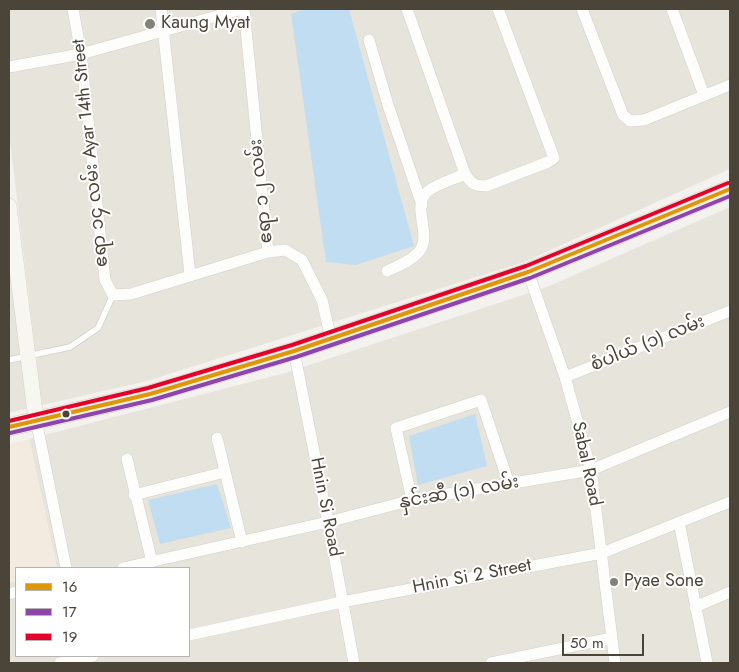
<!DOCTYPE html>
<meta charset="utf-8">
<style>
body{margin:0}
#map{position:relative;width:739px;height:672px;overflow:hidden;background:#f4f2ee;font-family:Jost,sans-serif}
canvas{display:block}
.frame{position:absolute;inset:0;border:10px solid #4b4439;pointer-events:none}
.legend{position:absolute;left:15px;top:567px;width:175px;height:90px;box-sizing:border-box;background:#fff;border:1px solid #b7b4b0;margin:0;padding:6px 9px;list-style:none;font-size:15px;color:#4b4439}
.legend li{display:flex;align-items:center;gap:10px;height:25px}
.legend b{width:25px;border:1px solid #b7b4b0}
.scale{position:absolute;left:562px;top:634px;width:82px;height:22px;box-sizing:border-box;border:2px solid #4b4439;border-top:0;padding-left:6px;font-size:15px;line-height:18px;white-space:nowrap;color:#4b4439;-webkit-text-stroke:4px #fff;paint-order:stroke}
</style>
<div id="map">
<canvas width="739" height="672"></canvas>
<div class="frame"></div>
<ul class="legend">
<li><b style="height:6px;background:#dd9709"></b>16</li>
<li><b style="height:6px;background:#8e44ad"></b>17</li>
<li><b style="height:6px;background:#e4002b"></b>19</li>
</ul>
<div class="scale">50 m</div>
</div>
<script>
const c = document.querySelector('canvas').getContext('2d');
c.lineJoin = 'round';
function fill(path, color) {
  c.fillStyle = color;
  c.fill(path, 'evenodd');
}
function trace(path, color, width, dash) {
  c.strokeStyle = color;
  c.lineWidth = width;
  c.lineCap = dash ? 'butt' : 'round';
  c.setLineDash(dash || []);
  c.stroke(path);
}
function label(font, color, halo, rows, align = 'center') {
  c.font = font + ' Jost,"Noto Sans Myanmar",sans-serif';
  c.lineWidth = 4;
  c.setLineDash([]);
  c.textBaseline = 'middle';
  c.strokeStyle = halo;
  c.fillStyle = color;
  for (const [text, x, y, turn = 0] of rows) {
    c.save();
    c.translate(x, y);
    c.rotate((+turn || 0) * Math.PI / 180);
    c.textAlign = isNaN(turn) ? turn : align;
    if (halo) c.strokeText(text, 0, 0);
    c.fillText(text, 0, 0);
    c.restore();
  }
}
const residential = new Path2D(`
 M9,9H730V169L524,262L147,381L42,405L9,133Z
 M730,207V663H9V583L16,581V656H189V568H57L29,439L285,373L547,287Z
 M9,249L29,408L9,413Z`);
const commercial = new Path2D(`
 M29,439L57,568H16V581L9,583V444Z`);
const water = new Path2D(`
 M305,9H349L414,246L356,265L326,262L291,14Z
 M475,414L487,466L418,485L409,436Z
 M217,484L231,528L160,544L148,500Z`);
const lane = new Path2D(`
 M9,360L70,347L98,328L113,295`);
const street = new Path2D(`
 M73,9L81,54L105,280L113,295L131,294L268,252
 M161,9L190,275
 M244,9L268,252L285,250L302,260L322,300L331,339
 M407,9L465,174C472,184 474,186 486,186L548,162L554,158L498,9
 M582,9L623,115L630,121L644,120L730,85
 M672,9L704,95
 M369,40L388,105L422,205
 M9,67L81,54L242,9
 M387,271C398,266 409,262 417,254C435,237 410,208 427,192C435,184 455,179 465,174
 M528,272L565,377L591,470L615,663
 M294,351L328,522L354,663
 M565,377L730,311
 M36,420L66,568
 M217,438L242,542
 M127,459L152,562
 M134,495L225,472
 M412,500L396,428L481,400L509,484
 M679,522L707,663
 M123,568L328,522L412,500L591,470L730,412
 M9,594L16,592
 M695,607L730,592
 M189,635L342,602L602,553L730,502
 M60,663L93,656
 M491,663L612,638`);
const secondary = new Path2D(`
 M9,206L36,420`);
const primary = new Path2D(`
 M9,427L150,394L294,351L528,272L730,189`);
const bus1 = new Path2D(`
 M9,427L150,394L294,351L528,272L730,189`);
const bus2 = new Path2D(`
 M10,433L152,400L296,357L530,278L730,196`);
const bus3 = new Path2D(`
 M9,421L148,388L292,345L526,266L728,183`);
const markers = [
 [150,24,6,"#868178"],
 [66,414,4.5,"#4b4439"],
 [614,582,5,"#868178"]
];
const poiNames = [
 ["Kaung Myat",161,24],
 ["Pyae Sone",624,582]
];
const streetNames = [
 ["ဧရာ ၁၄ လမ်း Ayar 14th Street",91,153,-96],
 ["ဧရာ ၁၂ လမ်း",262,191,-96],
 ["စံပါယ် (၁) လမ်း",648,344,-22],
 ["Sabal Road",586,464,78],
 ["နှင်းဆီ (၁) လမ်း",459,493,-10],
 ["Hnin Si Road",325,507,79],
 ["Hnin Si 2 Street",472,577,-11]
];
fill(residential, '#e7e4dc');
fill(commercial, '#f3ebdf');
fill(water, '#c0ddf1');
trace(lane, '#d2d0cb', 7);
trace(street, '#d2d0cb', 12);
trace(secondary, '#d3cfc5', 16);
trace(primary, '#d6cebb', 19);
trace(lane, '#fdfdfc', 5.5);
trace(street, '#fdfdfc', 11);
trace(secondary, '#f7f6f1', 15);
trace(primary, '#f2efe6', 18);
trace(bus1, '#dd9709', 4);
trace(bus2, '#8e44ad', 4);
trace(bus3, '#e4002b', 4);
for (const [x, y, r, color] of markers) {
  const dot = new Path2D();
  dot.arc(x, y, r, 0, 2 * Math.PI);
  c.fillStyle = color;
  c.fill(dot);
  trace(dot, '#fff', 2);
}
label('18px', '#4b4439', '#fff', poiNames, 'left');
label('18px', '#4b4439', '#fff', streetNames);
</script>
